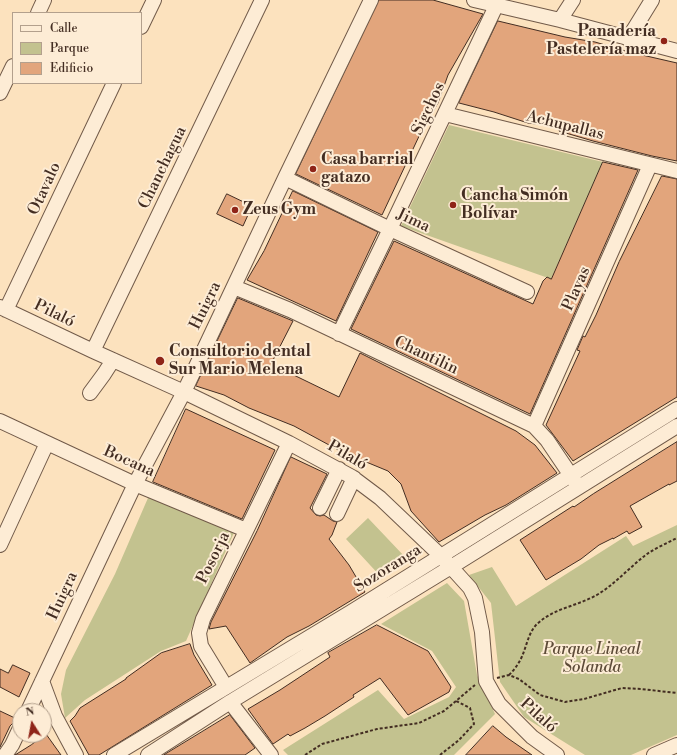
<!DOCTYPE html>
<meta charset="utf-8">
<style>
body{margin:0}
#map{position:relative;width:677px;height:755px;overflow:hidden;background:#fce2be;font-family:"Libre Bodoni",serif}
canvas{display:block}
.legend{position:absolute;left:12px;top:12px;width:130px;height:72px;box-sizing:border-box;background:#fdecd5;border:1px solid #b3a08d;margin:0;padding:5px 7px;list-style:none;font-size:12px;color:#432d22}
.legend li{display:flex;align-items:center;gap:8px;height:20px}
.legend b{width:20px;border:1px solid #b3a08d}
.north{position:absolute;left:12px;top:703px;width:40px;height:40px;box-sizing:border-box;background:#fdecd5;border:1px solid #b3a08d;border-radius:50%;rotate:349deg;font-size:11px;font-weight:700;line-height:16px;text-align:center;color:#432d22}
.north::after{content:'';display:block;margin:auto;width:14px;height:18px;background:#8f2418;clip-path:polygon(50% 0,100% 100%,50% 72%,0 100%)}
</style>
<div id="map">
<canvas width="677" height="755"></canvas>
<ul class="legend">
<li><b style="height:5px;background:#fdecd5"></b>Calle</li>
<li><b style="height:11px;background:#c3c28f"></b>Parque</li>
<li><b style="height:11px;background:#e2a57c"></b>Edificio</li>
</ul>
<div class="north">N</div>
</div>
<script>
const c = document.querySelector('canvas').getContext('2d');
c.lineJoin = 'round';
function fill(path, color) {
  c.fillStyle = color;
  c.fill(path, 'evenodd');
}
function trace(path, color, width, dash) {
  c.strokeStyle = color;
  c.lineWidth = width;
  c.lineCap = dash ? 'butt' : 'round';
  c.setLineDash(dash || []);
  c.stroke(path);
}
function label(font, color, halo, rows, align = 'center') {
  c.font = font + ' "Libre Bodoni",serif';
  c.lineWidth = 4;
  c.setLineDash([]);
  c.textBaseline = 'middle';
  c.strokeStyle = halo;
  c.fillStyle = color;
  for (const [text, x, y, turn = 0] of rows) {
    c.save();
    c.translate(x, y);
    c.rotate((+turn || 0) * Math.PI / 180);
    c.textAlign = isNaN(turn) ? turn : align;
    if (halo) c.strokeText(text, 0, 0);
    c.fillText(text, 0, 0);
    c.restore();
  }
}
const green = new Path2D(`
 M449,125L603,162L551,279L401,226Z
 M151,491L236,528L186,641L161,651L85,700L65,718L61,694L66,670L115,574Z
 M368,518L405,557L382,578L346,539Z
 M677,525V735L631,755H585L524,717L500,682L491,603L469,575L492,567L516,606L626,536L633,546Z
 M447,583L464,601L477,675L495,714L454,755H288L283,750L378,690L404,719L449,697L456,687L432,651L381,624Z`);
const building = new Path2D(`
 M379,0H433L483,14L448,75L438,103L421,132L382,215L296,174Z
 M498,21L565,37L595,42L629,52L677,63V161L652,156L593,141L559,131L561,127L528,123L494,112L459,103Z
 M603,162L638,170L530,414L351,329L394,241L533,304L543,281L547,277L551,279Z
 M662,176L677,179V397L573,461L546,425L580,351L577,350L583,336L585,337L596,315L619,262Z
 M293,191L378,232L336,321L247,280L264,251Z
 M227,194L252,206L243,226L217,214Z
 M238,298L293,321L271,364L339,397L360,353L516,431L535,445L557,473L506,505L485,515L439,542L411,511L401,484L388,471L342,452L294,426L249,408L224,395L196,386Z
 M186,409L275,450L242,519L153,482Z
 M677,442V481L669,485V484L630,506L642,527L629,534L627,531L613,539V538L599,545L581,559L546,580L520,540L573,506L574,507L593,494Z
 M291,457L327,474L310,508L316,515L320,516L324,515L333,521L337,522L332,535L329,539L349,565L365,592L309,626L287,637L250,663L226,626L209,629L211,622L257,531Z
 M377,625L428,651L451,687L449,692L408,715L380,678L353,695L354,697L325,716L305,728L290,736L288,734L273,744L248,709L280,690L330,657L328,653Z
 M190,644L194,655L212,685L99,755H89L70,721L75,716L80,708L126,679V678L161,653Z
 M13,665L30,673L19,697L0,687V669L8,673Z
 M0,711L17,719L10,726L0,747Z
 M230,715L255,748L245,755H164Z
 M493,726L506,737L532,755H466Z
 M46,734L61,755H15L31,745Z`);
const path = new Path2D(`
 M509,675C515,669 520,662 523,654C527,644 529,632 537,624C555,607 580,606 600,593C617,582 631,566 647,554C656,548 667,543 677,538
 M497,678L509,675L519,679L540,695L565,702L584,699L622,688L641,689L677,693
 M305,755L322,744L377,729L419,723L444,711L475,685
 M440,755L459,740L474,724L470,708L456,701`);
const minor = new Path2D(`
 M474,0L560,20L677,51
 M38,13L44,0
 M560,20L573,0
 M141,27L154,0
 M628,39L652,0
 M0,93L13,66
 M445,114L677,171
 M285,178L390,229L527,292
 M234,287L290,310L534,426L547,440L576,483
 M0,307L93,351L184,392L289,443L352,477L380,498L441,556L470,588L475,598L482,632L486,681L499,704L532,737L557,755
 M6,310L114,83
 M339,334L390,229L496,6
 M93,351L262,0
 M90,393L104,374L113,360
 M0,421L135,484L246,530
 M534,426L650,165
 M320,508L339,469
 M337,514L354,478
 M0,545L47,443
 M42,681L55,716L76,755
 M226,687L201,646L199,633L203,619L289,443
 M230,702L271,755
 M28,711L135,484L184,392L285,178L371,0
 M5,755L12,745L20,728
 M114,755L351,612L677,409
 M148,755L230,702L451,567L677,426
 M654,755L677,745`);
const markers = [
 [664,41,4,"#8f2418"],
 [313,169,4,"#8f2418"],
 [453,205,4,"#8f2418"],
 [235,210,4,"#8f2418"],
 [160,361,5,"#8f2418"]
];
const poiNames = [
 ["Panadería",656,32,"right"],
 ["Pastelería maz",656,50,"right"],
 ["Casa barrial",321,160],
 ["gatazo",321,178],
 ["Cancha Simón",461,196],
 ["Bolívar",461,214],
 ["Zeus Gym",243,210],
 ["Consultorio dental",169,352],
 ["Sur Mario Melena",169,370]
];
const streetNames = [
 ["Sigchos",429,109,-65],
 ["Achupallas",565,126,14],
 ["Chanchagua",163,168,-64],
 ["Otavalo",45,189,-65],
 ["Jima",413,221,25],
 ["Playas",577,289,-66],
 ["Huigra",206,306,-64],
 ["Pilaló",54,314,26],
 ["Chantilin",426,356,25],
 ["Pilaló",347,456,30],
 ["Bocana",129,462,24],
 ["Posorja",214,558,-64],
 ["Sozoranga",388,569,-32],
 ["Huigra",63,596,-65],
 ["Pilaló",538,716,42]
];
const parkNames = [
 ["Parque Lineal",592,650],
 ["Solanda",592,668]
];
fill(green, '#c3c28f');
fill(building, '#e2a57c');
trace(building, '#432d22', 1);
trace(minor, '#715a49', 16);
trace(path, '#432d22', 2, [3, 2]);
trace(minor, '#fdecd5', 14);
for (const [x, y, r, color] of markers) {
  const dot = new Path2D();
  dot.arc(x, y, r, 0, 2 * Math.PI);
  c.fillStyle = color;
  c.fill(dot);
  trace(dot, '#fdecd5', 1.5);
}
label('bold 16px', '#432d22', '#fdecd5', poiNames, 'left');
label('16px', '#432d22', '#fdecd5', streetNames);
label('italic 16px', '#5d4b38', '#fdecd5', parkNames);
</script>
